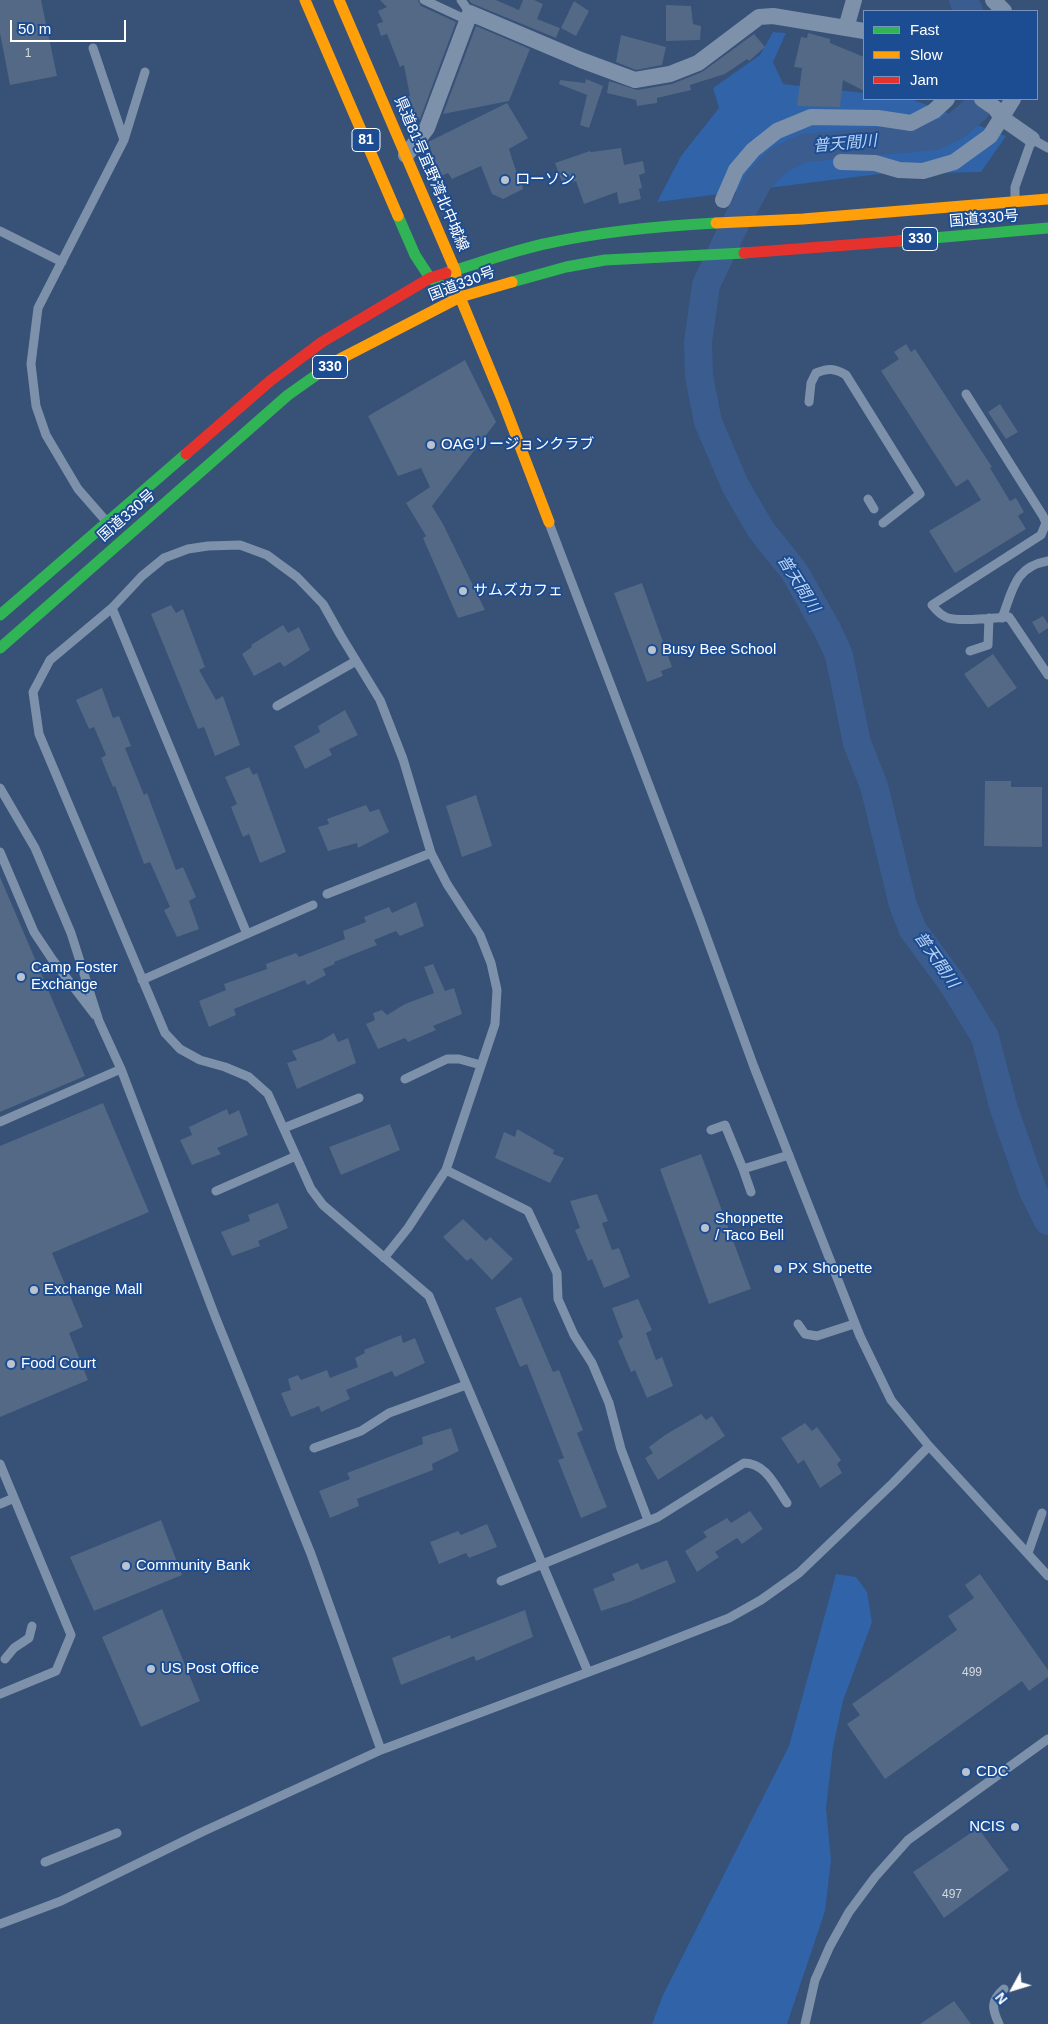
<!DOCTYPE html>
<meta charset="utf-8">
<style>
body{margin:0}
#map{position:relative;width:1048px;height:2024px;overflow:hidden;background:#375177;font-family:Arial,sans-serif}
canvas{display:block}
.legend{position:absolute;left:863px;top:10px;width:175px;height:90px;box-sizing:border-box;background:#1c4c92;border:1px solid #7794be;margin:0;padding:6px 9px;list-style:none;font-size:15px;color:#fff}
.legend li{display:flex;align-items:center;gap:10px;height:25px}
.legend b{width:25px;border:1px solid #7794be}
.north{position:absolute;left:988px;top:1964px;width:50px;height:50px;-webkit-text-stroke:4px #1c4c92;paint-order:stroke;rotate:231deg;font-size:14px;font-weight:700;line-height:20px;text-align:center;color:#fff}
.north::after{content:'';display:block;margin:auto;width:18px;height:22px;background:#fff;clip-path:polygon(50% 0,100% 100%,50% 72%,0 100%)}
.scale{position:absolute;left:10px;top:20px;width:116px;height:22px;box-sizing:border-box;border:2px solid #fff;border-top:0;padding-left:6px;font-size:15px;line-height:18px;white-space:nowrap;color:#fff;-webkit-text-stroke:4px #1c4c92;paint-order:stroke}
</style>
<div id="map">
<canvas width="1048" height="2024"></canvas>
<ul class="legend">
<li><b style="height:6px;background:#30b455"></b>Fast</li>
<li><b style="height:6px;background:#ff9f0a"></b>Slow</li>
<li><b style="height:6px;background:#e5322d"></b>Jam</li>
</ul>
<div class="north">N</div>
<div class="scale">50 m</div>
</div>
<script>
const c = document.querySelector('canvas').getContext('2d');
c.lineJoin = 'round';
function fill(path, color) {
  c.fillStyle = color;
  c.fill(path, 'evenodd');
}
function trace(path, color, width, dash) {
  c.strokeStyle = color;
  c.lineWidth = width;
  c.lineCap = dash ? 'butt' : 'round';
  c.setLineDash(dash || []);
  c.stroke(path);
}
function label(font, color, halo, rows, align = 'center') {
  c.font = font + ' Arial,"Noto Sans JP",sans-serif';
  c.lineWidth = 4;
  c.setLineDash([]);
  c.textBaseline = 'middle';
  c.strokeStyle = halo;
  c.fillStyle = color;
  for (const [text, x, y, turn = 0] of rows) {
    c.save();
    c.translate(x, y);
    c.rotate((+turn || 0) * Math.PI / 180);
    c.textAlign = isNaN(turn) ? turn : align;
    if (halo) c.strokeText(text, 0, 0);
    c.fillText(text, 0, 0);
    c.restore();
  }
}
const green = new Path2D(`
 M773,32L786,33L773,62L783,84L864,93V99H911L1006,136L981,172L879,174L657,202L681,156L719,108L713,88L760,55Z
 M836,1574L856,1577L867,1592L872,1622L843,1701L833,1747L826,1809L831,1860L825,1911L787,2024H652L663,1995L789,1746Z`);
const river = new Path2D(`
 M963,0L969,11
 M981,99L977,108L957,125L935,136L804,148L779,160L759,180L731,232L706,285L698,342L699,376L708,422L735,485L761,530L794,571L828,631L839,655L857,743L874,786L903,905L913,930L952,983L985,1037L1004,1109L1033,1191L1048,1221`);
const building = new Path2D(`
 M0,0H41L57,76L10,85L0,33Z
 M380,0H418L421,6L456,22L420,119L413,120L405,97L410,96L404,65L400,67L387,34L381,36L377,24L383,22L378,11L387,7Z
 M469,0H496L519,10L523,0H534L543,4L537,19L560,28L556,38L471,3Z
 M574,1L589,11L576,36L561,28Z
 M666,5L691,6L693,24L701,26L700,40L666,41Z
 M476,26L530,49L509,101L443,114Z
 M808,33L830,39V43L864,57V91L843,80L840,107L797,106L802,68L794,67L801,37L807,38Z
 M754,34L765,47L749,61L747,59L725,74L690,85L691,90L657,98V103L637,106L636,100L607,93L609,81L637,90L672,84L702,72Z
 M621,35L666,47L662,65L636,70L616,62Z
 M586,79L603,86L589,128L580,125L587,95L559,84L560,80L585,83Z
 M507,103L528,138L509,149L518,177H520L523,189L503,199L492,194L481,166L452,179L448,173L441,176L428,143L430,141Z
 M621,148L624,165L643,161L645,173L639,175L642,188L639,189L641,199L619,204L617,192L584,204L576,181L563,185L555,163L590,151L591,152Z
 M906,344L911,352L915,349L992,467L990,468L1010,501L1016,498L1024,512L1018,516L1026,529L955,573L929,531L981,500L968,479L956,487L881,371L899,359L894,352Z
 M465,360L496,422L432,506L443,524L485,610L458,618L423,538L426,536L406,503L430,487L421,468L398,476L368,416Z
 M1000,404L1018,432L1006,439L988,412Z
 M642,583L672,667L661,671L663,676L647,682L614,593Z
 M171,605L176,613L183,609L205,667L199,670L216,700L223,696L240,745L215,756L204,727L198,729L151,614Z
 M1043,616L1048,624V628L1039,634L1032,622Z
 M283,625L288,633L299,627L310,650L284,667L280,662L254,676L242,654L252,647L251,645Z
 M993,654L1017,688L988,708L964,674Z
 M102,688L113,718L119,716L131,746L125,748L144,795L147,793L176,870L183,867L196,897L189,901L199,929L177,937L164,910L170,907L150,862L144,864L115,786L113,787L101,758L106,755L94,727L89,729L76,700Z
 M345,710L358,735L329,749L332,755L305,769L294,746L320,732L318,726Z
 M249,767L253,775L257,773L286,852L260,863L249,834L243,837L231,807L237,804L225,777Z
 M985,781H1011V787H1042V847L984,846Z
 M476,795L492,846L462,857L446,806Z
 M366,805L370,812L379,809L389,832L358,848L357,843L328,851L318,827L329,824L327,819Z
 M0,877L85,1076L0,1112Z
 M416,902L424,926L400,936L396,931L374,940L377,945L334,962L335,964L323,969L326,975L307,985L305,980L234,1009L236,1015L209,1027L199,1001L226,990L224,984L267,969L266,964L296,953L299,957L345,939L343,931L366,922L364,917L389,907L392,913Z
 M433,964L445,991L454,988L462,1014L433,1026L436,1030L408,1042L405,1038L378,1049L366,1024L375,1020L373,1013L382,1010L387,1015L405,1004L434,993L424,967Z
 M334,1033L338,1042L348,1038L356,1063L297,1089L287,1063L297,1060L292,1051L322,1040Z
 M103,1103L149,1212L52,1253L83,1327L69,1333L88,1380L0,1417V1146Z
 M227,1109L229,1115L239,1110L248,1135L217,1148L221,1154L192,1165L180,1140L192,1135L189,1127Z
 M390,1124L400,1150L341,1175L329,1147Z
 M517,1129L554,1150L553,1154L564,1158L550,1183L495,1158L504,1132L515,1137Z
 M701,1154L751,1289L709,1304L660,1169Z
 M597,1194L608,1221L602,1223L612,1250L619,1248L630,1277L604,1288L592,1259L588,1261L575,1230L580,1228L570,1201Z
 M278,1203L288,1228L258,1241L260,1246L232,1256L221,1232L250,1221L248,1215Z
 M463,1219L486,1241L490,1237L513,1259L492,1280L471,1258L467,1261L443,1237Z
 M521,1297L553,1372L559,1370L583,1430L577,1433L607,1507L581,1518L558,1460L564,1458L527,1364L520,1367L495,1308Z
 M638,1299L652,1330L646,1333L656,1360L662,1357L673,1386L647,1398L635,1370L631,1372L618,1341L623,1337L612,1308Z
 M401,1335L403,1343L415,1338L425,1363L395,1377L392,1371L346,1390L350,1399L321,1412L319,1406L291,1417L281,1393L291,1390L288,1379L298,1375L301,1380L327,1370L330,1378L358,1367L355,1358L365,1353L364,1350Z
 M701,1414L706,1420L712,1416L725,1436L658,1480L645,1458L653,1453L649,1447L665,1435Z
 M805,1423L812,1431L817,1427L841,1460L837,1464L842,1473L820,1488L804,1460L798,1464L781,1438Z
 M451,1428L459,1451L432,1464L433,1470L357,1499L359,1506L330,1518L319,1491L350,1479L347,1473L423,1444L422,1437Z
 M750,1511L763,1529L742,1544L737,1538L715,1552L719,1557L697,1572L685,1551L707,1537L703,1532L727,1518L731,1523Z
 M161,1520L182,1575L94,1611L70,1557Z
 M487,1524L497,1547L469,1558L466,1553L439,1564L430,1542L458,1531L461,1535Z
 M667,1560L676,1582L629,1602L601,1611L593,1589L615,1580L612,1574L638,1563L641,1570Z
 M980,1574L1048,1670V1677L1029,1691L1022,1681L885,1779L847,1724L860,1715L852,1704L957,1630L948,1616L974,1598L965,1585Z
 M162,1609L200,1701L141,1727L102,1637Z
 M525,1610L533,1637L476,1661L474,1656L401,1685L392,1658L450,1635L451,1639Z
 M978,1828L1009,1870L944,1918L913,1872Z
 M954,2001L971,2024H920Z`);
const lane = new Path2D(`
 M424,0L467,20
 M461,0L470,13
 M93,48L124,140
 M1015,198V187L1032,139L1048,148
 M0,231L62,262
 M966,394L1043,516L1046,523L1041,535L932,605C936,610 941,616 948,618C960,622 994,618 1009,617L1048,675
 M809,402L811,383L816,373C828,368 834,368 846,375L920,494L883,523
 M868,499L874,509
 M106,521L78,489L46,435L36,406L31,364L38,308L124,140L145,72
 M549,523L700,919L754,1067L860,1336L891,1400L929,1446L1048,1576
 M112,608L247,934
 M1002,618C1013,590 1014,567 1048,561
 M970,651L988,645L989,618
 M277,706L356,661
 M0,788L35,848L71,933L99,1021L121,1069L215,1316L311,1554L381,1750
 M0,852L34,932L52,959L95,1015
 M327,894L431,853
 M142,980L313,905
 M405,1079L447,1059H459L481,1065
 M0,1122L121,1069
 M284,1128L359,1098
 M711,1130L725,1125L743,1169
 M446,1170L528,1211L557,1273L558,1299L574,1335L592,1363L609,1403L621,1449L648,1520
 M216,1191L296,1156
 M751,1192L743,1169L789,1155
 M384,1258L408,1228L446,1170L495,1024L497,990L491,963L480,935L447,884L431,853L403,759L380,700L341,636L323,604L297,577L267,555L240,545L208,546L188,549L164,558L142,576L112,608L50,660L33,692L39,734L165,1033L180,1049L200,1060L225,1067L249,1077L268,1094L311,1189L323,1205L429,1296L588,1672
 M798,1324L805,1334L817,1336L854,1324
 M314,1448L361,1431L389,1413L466,1385
 M0,1464L71,1635L56,1671L0,1694
 M0,1504L14,1498
 M1028,1553L1042,1513
 M501,1581L658,1517L744,1463C766,1463 775,1486 787,1503
 M5,1659L14,1648L29,1638L32,1626
 M45,1862L117,1833
 M0,1924L61,1901L202,1832L381,1750L642,1652L729,1618L761,1600L799,1573L893,1483L929,1446
 M805,2024L815,1980L830,1946L849,1912L875,1877L908,1840L1048,1739
 M999,2024C992,2009 990,2001 1004,1989`);
const street = new Path2D(`
 M854,0L846,28L864,31
 M993,0L1004,11
 M982,99L995,108L1002,118L1032,139
 M406,155L427,128L470,13L581,60L635,80L670,74L698,63L759,17L773,16L846,28
 M841,162L875,163L899,170L923,171L954,162L990,136L1013,99
 M723,200L736,170L753,150L777,131L811,117L878,118L911,123L934,111L947,99`);
const fast = new Path2D(`
 M398,216L415,255L430,278L448,290
 M899,241L1048,228
 M446,273C480,263 514,250 549,243C604,231 660,226 716,223
 M512,282L566,267L605,260L744,253
 M0,615L186,454
 M0,648L288,395L322,371`);
const slow = new Path2D(`
 M305,0L398,216
 M339,0L455,270L459,293
 M716,223L803,219L1048,199
 M460,297L502,399L549,522
 M322,371L340,359L460,297L512,282`);
const jam = new Path2D(`
 M744,253L899,241
 M186,454L270,381L322,342L430,278L446,273`);
const markers = [
 [505,180,5,"#b9c2cf"],
 [431,445,5,"#b9c2cf"],
 [463,591,5,"#b9c2cf"],
 [652,650,5,"#b9c2cf"],
 [21,977,5,"#b9c2cf"],
 [705,1228,5,"#b9c2cf"],
 [778,1269,5,"#b9c2cf"],
 [34,1290,5,"#b9c2cf"],
 [11,1364,5,"#b9c2cf"],
 [126,1566,5,"#b9c2cf"],
 [151,1669,5,"#b9c2cf"],
 [966,1772,5,"#b9c2cf"],
 [1015,1827,5,"#b9c2cf"]
];
const numberNames = [
 ["1",28,54],
 ["499",972,1673],
 ["497",952,1895]
];
const shields = [
 [366,140,28],
 [920,239,35],
 [330,367,35]
];
const shieldNames = [
 ["81",366,140],
 ["330",920,239],
 ["330",330,367]
];
const streetNames = [
 ["県道81号宜野湾北中城線",431,174,67],
 ["国道330号",984,219,-5],
 ["国道330号",462,284,-21],
 ["国道330号",127,516,-41]
];
const poiNames = [
 ["ローソン",515,180],
 ["OAGリージョンクラブ",441,445],
 ["サムズカフェ",473,591],
 ["Busy Bee School",662,650],
 ["Camp Foster",31,968],
 ["Exchange",31,985],
 ["Shoppette",715,1219],
 ["/ Taco Bell",715,1236],
 ["PX Shopette",788,1269],
 ["Exchange Mall",44,1290],
 ["Food Court",21,1364],
 ["Community Bank",136,1566],
 ["US Post Office",161,1669],
 ["CDC",976,1772],
 ["NCIS",1005,1827,"right"]
];
const waterNames = [
 ["普天間川",845,144,-5],
 ["普天間川",798,584,58],
 ["普天間川",936,960,55]
];
fill(green, '#3063a8');
trace(river, '#3b5c8e', 28);
fill(building, '#536986');
trace(lane, '#7e91aa', 9);
trace(street, '#7e91aa', 16);
trace(fast, '#30b455', 11);
trace(slow, '#ff9f0a', 11);
trace(jam, '#e5322d', 11);
for (const [x, y, r, color] of markers) {
  const dot = new Path2D();
  dot.arc(x, y, r, 0, 2 * Math.PI);
  c.fillStyle = color;
  c.fill(dot);
  trace(dot, '#1c4c92', 2);
}
label('12px', '#d4dae1', null, numberNames);
for (const [x, y, w] of shields) {
  const box = new Path2D();
  box.roundRect(x - w / 2, y - 11.5, w, 23, 4);
  c.fillStyle = '#1c4c92';
  c.fill(box);
  trace(box, '#fff', 1);
}
label('bold 14px', '#fff', null, shieldNames);
label('15px', '#fff', '#1c4c92', streetNames);
label('15px', '#fff', '#1c4c92', poiNames, 'left');
label('italic 16px', '#b9d3f5', '#1c4c92', waterNames);
</script>
